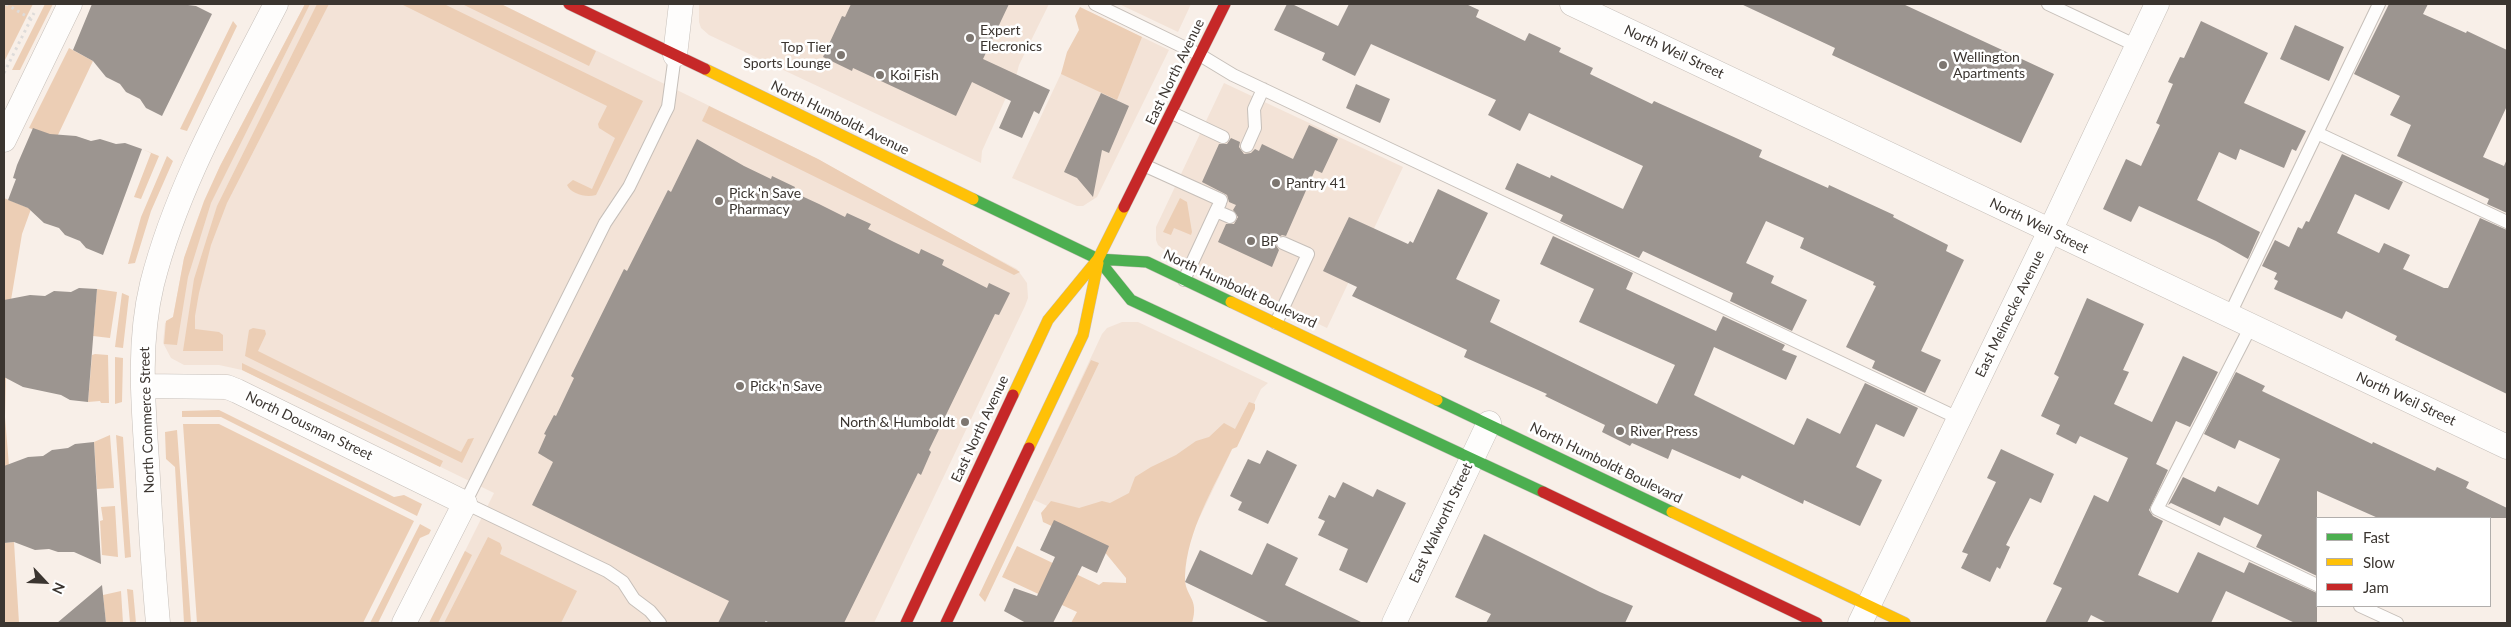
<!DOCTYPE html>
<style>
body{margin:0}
#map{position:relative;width:2511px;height:627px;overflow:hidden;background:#f8efe8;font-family:Lato,sans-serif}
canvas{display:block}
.frame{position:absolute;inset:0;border:5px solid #3b3530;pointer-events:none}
.legend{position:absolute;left:2316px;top:517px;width:175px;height:90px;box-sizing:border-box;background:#fff;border:1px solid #b1aeac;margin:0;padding:6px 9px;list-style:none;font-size:15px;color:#3b3530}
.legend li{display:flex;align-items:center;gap:10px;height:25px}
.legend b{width:25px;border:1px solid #b1aeac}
.north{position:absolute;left:20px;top:557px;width:50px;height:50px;-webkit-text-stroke:4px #fff;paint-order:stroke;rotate:115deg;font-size:14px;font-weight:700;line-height:20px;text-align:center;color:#3b3530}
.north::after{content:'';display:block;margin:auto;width:18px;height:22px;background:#3b3530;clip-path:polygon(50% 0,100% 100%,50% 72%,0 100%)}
</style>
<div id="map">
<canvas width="2511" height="627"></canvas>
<div class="frame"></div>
<ul class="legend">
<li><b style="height:6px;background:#4caf50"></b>Fast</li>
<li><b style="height:6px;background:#ffc107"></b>Slow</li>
<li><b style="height:6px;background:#c62828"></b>Jam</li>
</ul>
<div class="north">N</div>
</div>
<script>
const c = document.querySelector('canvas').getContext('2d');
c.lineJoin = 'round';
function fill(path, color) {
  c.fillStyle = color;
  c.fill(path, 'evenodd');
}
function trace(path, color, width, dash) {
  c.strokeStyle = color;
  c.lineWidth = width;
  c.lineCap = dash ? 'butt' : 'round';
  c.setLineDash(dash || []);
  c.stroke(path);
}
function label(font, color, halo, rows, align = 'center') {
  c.font = font + ' Lato,sans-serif';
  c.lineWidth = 5;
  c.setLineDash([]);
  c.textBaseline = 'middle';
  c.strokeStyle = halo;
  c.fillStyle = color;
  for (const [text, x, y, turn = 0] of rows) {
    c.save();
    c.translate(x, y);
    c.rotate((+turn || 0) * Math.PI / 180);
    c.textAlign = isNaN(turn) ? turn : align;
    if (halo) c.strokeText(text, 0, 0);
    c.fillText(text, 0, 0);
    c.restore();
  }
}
const built = new Path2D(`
 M305,4H501L818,159L932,224L1017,269L1027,283L1028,298L1025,306L874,623H429L494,493L242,370L219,365H184L171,358L163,343L165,323L173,317L184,258L197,220L220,166Z
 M699,4H1049L1019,65L1017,73L982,151L981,163L709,35L701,28L699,22Z
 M1119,4H1191L1178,32Z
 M1090,12L1169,50L1097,197L1083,206H1077L1012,178Z
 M1224,83L1403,167L1327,328L1167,252L1158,245L1156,240V227Z
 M1122,322H1138L1268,383L1261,389L1176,567L1026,496L1102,334L1107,328Z`);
const green = new Path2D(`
 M4,4H33L4,62Z
 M45,4H53L20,70H12Z
 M305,4H310L211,203L188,277L177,345L164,344L166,321L173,317L184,258L204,201L220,166Z
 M317,4H329L227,203L211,245L199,293L195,316V329L219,332L223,335V351H183L194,279L217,206Z
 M401,4H444L643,101L596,195C586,198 571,194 567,185L573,180L592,189L615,138L599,128L598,124L607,106Z
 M462,4H501L596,51L589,66Z
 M1080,7L1142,37L1117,100L1061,74L1067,52L1079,30L1075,16Z
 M233,21L237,26L187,131L180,129Z
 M69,48L93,61L57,137L29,128Z
 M709,106L818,159L1020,272L1014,275L702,121Z
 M142,149L159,156L141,199L134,197L151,153Z
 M167,156L173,161L151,211L135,263L128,264L141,217Z
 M4,198L31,209L22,234L11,300H4Z
 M1180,198L1187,202L1192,232L1191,235L1174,228L1171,235L1163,232Z
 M97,289L117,292L110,338L93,336Z
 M122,293L129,296L123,348L115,347Z
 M253,328L265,330L266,334L258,351L461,452L468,439L474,438L462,463L245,356L249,330Z
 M95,354L108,355L109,403H101L100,401L88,402L92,355Z
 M115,357L123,358L122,402L115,404Z
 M1091,360L1099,363L985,602L979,595Z
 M242,363L443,461L440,467L242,370Z
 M4,376L6,377L5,417L9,466H4Z
 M1249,402L1255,404V409L1237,447L1232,449C1213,489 1187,531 1185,576C1184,597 1200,597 1192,623H1071L1077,612L1002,577L1017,546L1099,585L1103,582L1126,583V578L1103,550L1043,522L1041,513L1051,501L1079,508L1102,501L1110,503L1129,493L1135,477L1151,467L1176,455L1196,441L1209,437L1224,423L1235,429Z
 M219,410L394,497L404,495L422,504L417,516L221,417H182V411Z
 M183,424H219L414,521L363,623H197Z
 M177,430L191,623H184L175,467L166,459L165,432Z
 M110,435L114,488L97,489L94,442Z
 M116,435L123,437L131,557L125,558Z
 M115,506L118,557L102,555L100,521L103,520L101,507Z
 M420,524L431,530L429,534L420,538L378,623H370Z
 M488,537L500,543L502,548L500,554L577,591L561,623H444Z
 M14,542L19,623H4V543Z
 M465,551L472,555L438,623H429Z
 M127,589L133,590L136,623H130Z
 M121,591L123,623H106L103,595Z`);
const building = new Path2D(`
 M92,4H180L196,6L212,14L162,116L146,108L140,99L126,92L120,84L106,77L93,61L73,50Z
 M851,4H1009L983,59L1050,90L1039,114L1034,111L1022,138L999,128L1011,101L972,82L956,116L853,68L852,71L823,57L842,16L845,17Z
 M1287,4H1292L1338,26L1349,4H1466L1479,10L1476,17L1525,41L1529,33L1561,48L1559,52L1593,68L1590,74L1652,104L1654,101L1736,138L1762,150L1759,157L1828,188L1829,185L1894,215L1893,217L1948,245L1946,251L1964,260L1921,351L1941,360L1925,393L1872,368L1875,361L1846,347L1876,286L1873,285L1874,282L1800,248L1804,238L1766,221L1746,263L1774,276L1771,283L1807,300L1792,331L1730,301L1733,293L1643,251L1639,258L1560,221L1563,215L1505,189L1517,163L1550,178L1551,175L1623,209L1643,166L1529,113L1520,131L1488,115L1496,100L1371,44L1355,76L1322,60L1325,53L1274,30Z
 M1741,4H1903L2054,74L2021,143L1832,55L1835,48Z
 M2389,4H2428L2423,14L2466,33L2467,31L2507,50V106L2483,157L2504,166L2507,159V213L2487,204L2489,199L2397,156L2411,125L2390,115L2400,96L2354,74Z
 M2201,21L2268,53L2244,103L2306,131L2296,151L2292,149L2284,168L2240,149L2236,160L2219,152L2197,200L2260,232L2248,259L2216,241L2139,206L2131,222L2103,209L2126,159L2141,166L2160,125L2156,123L2173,84L2168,82L2180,57L2184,58Z
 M2295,25L2344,47L2329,81L2280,59Z
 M1356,84L1390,99L1380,123L1346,108Z
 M1101,93L1129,106L1109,153L1102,150L1093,197L1077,178L1064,172Z
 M1309,125L1338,139L1322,173L1315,170L1286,236L1282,235L1276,239L1275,244L1279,250L1272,267L1218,242L1226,224H1234L1238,217L1233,210L1236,205L1229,202L1227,195L1202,182L1219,144H1227L1231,138L1240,142L1239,147L1244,154L1251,153L1255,149L1259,151L1262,144L1293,159Z
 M33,128L50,134L76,136L91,141L100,139L116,144L125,143L142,149L103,255L86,248L80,241L65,235L59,228L44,223L28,208L8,200L16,179L13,178L17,165Z
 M697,139L744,166L771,179L772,176L795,187L793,192L819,204L845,217L847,213L871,224L868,229L894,242L919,254L921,249L944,260L942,265L987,288L989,283L1010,293L999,315L995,314L929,450L931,452L921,475L918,473L844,623H718L729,601L532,505L553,462L538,453L546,435L544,434L554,415L556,416L574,378L571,376L624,269L627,271L668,190L671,192Z
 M2342,154L2403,182L2389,210L2355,194L2337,233L2379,253L2384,243L2410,255L2403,269L2444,288H2448L2480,218L2507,230V394L2395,340L2397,336L2346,311L2342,319L2274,289L2278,281L2274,279L2277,273L2262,266L2275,240L2289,247L2298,227L2302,229L2306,221L2309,222Z
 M1438,189L1488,213L1456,279L1500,300L1490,322L1657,404L1675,365L1579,322L1594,289L1540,264L1553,236L1633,273L1626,289L1716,331L1723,316L1785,345L1782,350L1797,356L1786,380L1714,347L1694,395L1794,445L1807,418L1840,434L1865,383L1918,408L1904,437L1876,424L1856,467L1882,480L1860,526L1804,500L1803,504L1742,475L1740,479L1672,449L1668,459L1632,443L1630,446L1602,432L1605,425L1545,396L1547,394L1464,357L1467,350L1352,296L1357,287L1323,271L1349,217L1408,244L1410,241L1413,243Z
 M79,288L97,289L88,402L70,400L61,395L23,387L4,377V300L30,295L45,296L54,291L71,292Z
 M2087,298L2144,324L2123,370L2129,372L2114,404L2152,422L2183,356L2218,372L2190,427L2176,421L2156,464L2168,470L2149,510L2153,516L2163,521L2138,575L2178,593L2198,552L2244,573L2249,562L2317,593V623H2295L2226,591L2211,623H2107L2091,615L2087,623H2045L2062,588L2053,584L2094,495L2108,502L2128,458L2080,436L2076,444L2056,434L2060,425L2041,416L2059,377L2054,374Z
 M2236,372L2265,386L2262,391L2372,444L2373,442L2435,471L2437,467L2469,482L2466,488L2507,508V518H2378L2317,491V576L2256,547L2262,535L2224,517L2220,526L2171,503L2168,505L2183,477L2215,492L2218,486L2258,505L2280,459L2239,440L2235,449L2204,434Z
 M94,442L101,564L74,552H58L49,549L35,550L14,542L4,543V466L28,457L43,456L52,450L68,448L75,444Z
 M2001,449L2054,474L2041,503L2030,498L2006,545L2010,547L2000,569L1997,567L1990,582L1961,568L1968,554L1962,552L1996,482L1987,478Z
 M1267,450L1297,465L1268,524L1238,510L1242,502L1230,496L1248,459L1260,464Z
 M1343,482L1373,497L1377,489L1406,503L1367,583L1339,570L1348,549L1318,535L1325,521L1318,518L1329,495L1335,498Z
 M1054,520L1109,546L1097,573L1082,566L1053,623H1026L1004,611L1014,588L1037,596L1055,557L1040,550Z
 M1484,534L1600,592L1633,606L1625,623H1486L1491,614L1455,597Z
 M1267,543L1298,558L1285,585L1363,623H1270L1185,582L1200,550L1252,575Z
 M102,585L106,623H57Z`);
const path = new Path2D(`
 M6,4L31,19
 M4,73L34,13
 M765,622L767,623`);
const lane = new Path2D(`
 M1095,4L1200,55L1233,75L1960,419
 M2048,4L2137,46
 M1172,113L1223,137
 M2317,133L2507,222
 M1247,146L1255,128L1254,109L1263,89
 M1146,166L1221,200
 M1220,203L1216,211L1230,217
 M1184,280L1216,211
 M2229,316L2379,4
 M1276,323L1308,254L1283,243
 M2251,326L2157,509L2317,585
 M2360,606L2397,623
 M660,623L650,611L634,599L623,582L607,571L465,503L605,223L629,187L664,115L668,107L675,55`);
const street = new Path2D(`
 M1572,4L2507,447
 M675,55L681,4
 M4,140L70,4
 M143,386L227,387L237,391L465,503L404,623
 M158,623C153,569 150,515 147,461C143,402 138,342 152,284C177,185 230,94 276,4
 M1394,623L1489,423
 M1860,623L2050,231L2157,4`);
const fast = new Path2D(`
 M973,199L1098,259L1147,262L1231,302
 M1098,259L1131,300L1543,492
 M1437,400L1672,512`);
const slow = new Path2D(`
 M705,69L973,199
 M1231,302L1437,400
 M1013,395L1048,320L1098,259L1124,207
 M1029,448L1083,335L1098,263
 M1672,512L1905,623`);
const jam = new Path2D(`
 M569,4L705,69
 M1124,207L1225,4
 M1543,492L1817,623
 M906,623L1013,395
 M946,623L1029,448`);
const markers = [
 [970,38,5,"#7d7670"],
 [841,55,5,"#7d7670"],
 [1943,65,5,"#7d7670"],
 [880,75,5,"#7d7670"],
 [1276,183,5,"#7d7670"],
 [719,201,5,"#7d7670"],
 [1251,241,5,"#7d7670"],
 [740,386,5,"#7d7670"],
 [965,422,5,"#7d7670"],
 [1620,431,5,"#7d7670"]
];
const poiNames = [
 ["Expert",980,30],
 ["Elecronics",980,46],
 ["Top Tier",831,47,"right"],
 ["Sports Lounge",831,63,"right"],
 ["Wellington",1953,57],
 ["Apartments",1953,73],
 ["Koi Fish",890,75],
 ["Pantry 41",1286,183],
 ["Pick 'n Save",729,193],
 ["Pharmacy",729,209],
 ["BP",1261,241],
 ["Pick 'n Save",750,386],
 ["North & Humboldt",955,422,"right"],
 ["River Press",1630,431]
];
const streetNames = [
 ["North Weil Street",1674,52,25],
 ["East North Avenue",1175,72,-64],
 ["North Humboldt Avenue",840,118,26],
 ["North Weil Street",2039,226,26],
 ["North Humboldt Boulevard",1240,289,25],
 ["East Meinecke Avenue",2010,314,-64],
 ["North Weil Street",2406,399,25],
 ["North Commerce Street",147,420,-92],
 ["North Dousman Street",309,426,26],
 ["East North Avenue",980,429,-65],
 ["North Humboldt Boulevard",1606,463,26],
 ["East Walworth Street",1441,523,-65]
];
fill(built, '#f3e3d7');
fill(green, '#ecceb5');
fill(building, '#9c9590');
trace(lane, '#c6bfb9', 14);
trace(street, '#c6bfb9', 25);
trace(fast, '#c6bfb9', 12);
trace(slow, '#c6bfb9', 12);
trace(jam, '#c6bfb9', 12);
trace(path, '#dedbd9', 3, [2.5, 4]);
trace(lane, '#fefdfc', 12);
trace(street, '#fefdfc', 24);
trace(fast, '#4caf50', 11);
trace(slow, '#ffc107', 11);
trace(jam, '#c62828', 11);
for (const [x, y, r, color] of markers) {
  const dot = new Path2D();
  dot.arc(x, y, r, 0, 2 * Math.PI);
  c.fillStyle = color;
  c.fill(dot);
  trace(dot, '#fff', 2);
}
label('14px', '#3b3530', '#fff', poiNames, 'left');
label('14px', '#3b3530', '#fff', streetNames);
</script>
